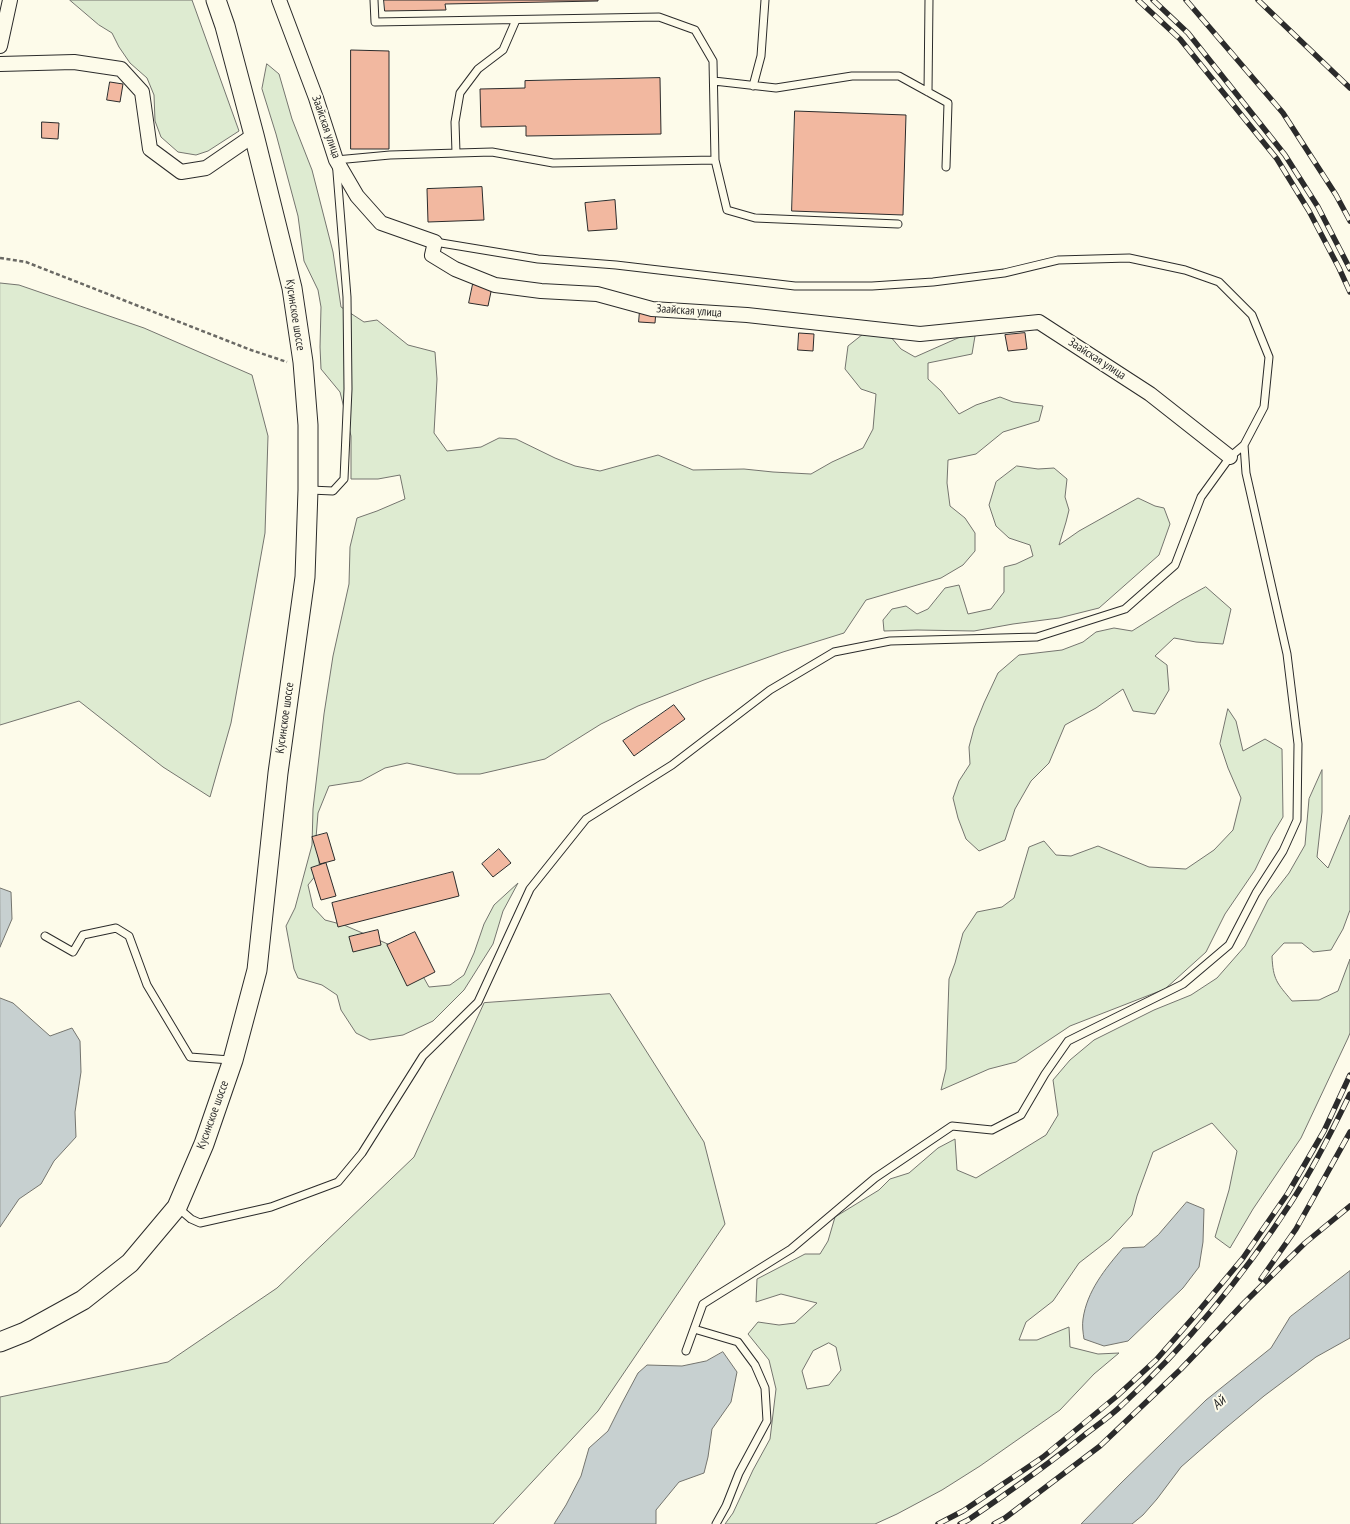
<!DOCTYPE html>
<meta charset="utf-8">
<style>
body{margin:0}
canvas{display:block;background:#fdfbea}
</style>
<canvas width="1350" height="1524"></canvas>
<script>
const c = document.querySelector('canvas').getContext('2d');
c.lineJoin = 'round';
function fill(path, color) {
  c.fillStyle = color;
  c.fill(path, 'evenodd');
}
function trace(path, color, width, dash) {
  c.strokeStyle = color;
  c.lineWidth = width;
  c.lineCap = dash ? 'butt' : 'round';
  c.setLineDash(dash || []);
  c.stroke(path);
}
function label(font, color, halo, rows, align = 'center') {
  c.font = font + ' "PT Sans Narrow",sans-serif';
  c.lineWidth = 4;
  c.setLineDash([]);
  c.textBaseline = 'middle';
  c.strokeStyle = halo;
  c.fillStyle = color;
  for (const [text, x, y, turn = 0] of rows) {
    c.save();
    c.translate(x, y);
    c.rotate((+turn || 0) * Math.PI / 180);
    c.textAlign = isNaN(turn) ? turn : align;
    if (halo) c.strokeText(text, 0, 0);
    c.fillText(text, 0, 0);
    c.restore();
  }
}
const green = new Path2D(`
 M70,0H192L239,131L208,151L196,155L178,152L161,137L155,121L154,95L147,78L130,63L119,47L112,33L99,25Z
 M267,64L279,74L292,119L312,170L333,252L341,307L364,322L377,320L408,345L435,352L437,379L434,433L447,451L481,447L499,438L516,439L555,458L575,466L600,471L658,455L693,470L744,469L773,472L811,474L832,462L863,448L873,429L876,394L861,389L845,369L848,346L873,326L890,336L901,349L915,357L976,330L972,354L928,363V379L941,391L959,414L976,405L1000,397L1013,402L1043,406L1039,421L1003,432L976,454L948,460L947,483L950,506L965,518L975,533V551L963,565L941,578L866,600L844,633L783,652L704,680L638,706L601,724L545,759L480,774H457L407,763L385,768L361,781L329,786L318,813L316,838L320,870L308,885L313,907L325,920L344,925L390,945L420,971L429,987L450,985L464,975L474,953L484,924L494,905L518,883L503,911L493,944L464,990L433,1021L403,1035L370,1040L356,1033L341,1010L337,995L322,985L298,978L294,969L286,926L295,908L312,845L313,809L324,714L333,656L349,584L350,547L357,518L377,511L405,499L400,475L378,479H351V436L340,392L321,369L320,347L321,307L318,290L304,261L298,216L276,134L262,89Z
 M0,283L19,285L144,328L252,375L268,436L265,533L231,723L210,797L163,767L79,701L0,725Z
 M1017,466L1038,469L1054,468L1067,479L1065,497L1069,510L1066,522L1059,545L1079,531L1138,498L1155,506L1164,508L1170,524L1159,555L1099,608L1059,618L1013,624L974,631L917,630L884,631L883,620L892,609L906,606L917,614L928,609L945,588L959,585L968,614L991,609L1004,592V567L1016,564L1033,556L1030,545L1009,538L996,526L989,505L996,482Z
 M1206,587L1231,609L1223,644L1196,642L1174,638L1155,656L1167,665L1169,690L1155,714L1133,711L1123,689L1096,708L1065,725L1049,763L1031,781L1015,809L1005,840L979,851L966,839L958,818L953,798L959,781L970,764L969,747L974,728L984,703L998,673L1019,655L1062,650L1083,642L1096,632L1114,628L1132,631L1180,601Z
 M1228,709L1236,721L1243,751L1265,739L1282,749L1283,817L1271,837L1255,870L1225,914L1206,952L1165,989L1070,1026L1016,1062L989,1069L941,1090L946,1069L949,979L955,963L963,933L977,912L1002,907L1014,898L1029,847L1044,841L1056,855L1071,856L1098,846L1149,867L1186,869L1214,850L1233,830L1241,798L1228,768L1220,744Z
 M1322,770V812L1317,857L1328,868L1350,815V910L1343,929L1331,950L1313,952L1302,943H1284L1272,956C1273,980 1277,983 1292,1001L1319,1000L1338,991L1350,959V1033L1348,1038L1301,1138L1253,1209L1230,1248L1215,1237L1229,1190L1237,1151L1212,1123L1153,1152L1137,1196L1132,1215L1110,1239L1079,1263L1053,1301L1026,1322L1019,1340H1037L1069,1327L1070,1347L1098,1354L1119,1353L1094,1374L1060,1410L980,1466L942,1490L897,1514L875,1524H725L733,1513L753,1470L770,1439L776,1389L769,1360L748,1334L758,1322L779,1325L795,1323L817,1303L781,1294L756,1302L757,1279L805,1254H820L828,1241L835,1217L879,1190L890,1179L909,1173L938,1148L955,1139L957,1170L976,1178L1046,1135L1058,1115L1053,1080L1070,1060L1094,1040L1154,1010L1191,995L1217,978L1245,946L1268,900L1289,873L1305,845L1309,799ZM829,1343L836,1347L841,1370L829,1385L807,1389L802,1371L813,1351Z
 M610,994L704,1142L725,1224L598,1411L493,1524H0V1397L168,1362L277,1288L414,1157L484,1003Z`);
const water = new Path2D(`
 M0,888L11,892L12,919L0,947Z
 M0,998L13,1003L50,1036L72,1028L80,1041L81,1072L75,1112L76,1137L54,1161L41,1184L19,1199L0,1227Z
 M1187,1202L1204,1209L1203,1242L1199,1267L1183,1288L1128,1341L1104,1346L1084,1339C1083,1333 1082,1325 1083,1319C1087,1291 1105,1269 1123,1248L1144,1247L1158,1235Z
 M1350,1271V1338L1316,1357L1264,1396L1222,1431L1181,1467L1157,1499L1143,1515L1132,1524H1081L1121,1483L1206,1400L1271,1348L1290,1317Z
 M723,1352L737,1372L731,1402L712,1429L708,1457L704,1473L679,1482L656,1510V1524H554L566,1505L581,1476L589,1448L608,1431L622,1403L638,1373L647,1365L682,1366L706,1361Z`);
const building = new Path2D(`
 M384,0H598V1L445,4L446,10L385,11Z
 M351,50L389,51V149H351Z
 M660,78L661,134L526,136V126L481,127L480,89L525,88V81Z
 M110,82L123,84L120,102L107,100Z
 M795,111L906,115L903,215L792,211Z
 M42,122L59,123L58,139L42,138Z
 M482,187L484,220L428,222L427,189Z
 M615,200L617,229L588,231L585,203Z
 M473,284L492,287L488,306L469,303Z
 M640,310L656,311L655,323L639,322Z
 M799,333L814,334L813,351L798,350Z
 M1025,333L1027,349L1008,351L1005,335Z
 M674,705L685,719L634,756L623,741Z
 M327,833L335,860L320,864L312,837Z
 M499,849L511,863L493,877L482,864Z
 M326,863L336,896L321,900L311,868Z
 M453,872L459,896L338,927L332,903Z
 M378,930L381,945L353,952L349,937Z
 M415,932L435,972L407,986L387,945Z`);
const path = new Path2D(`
 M0,258L26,262L251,350L287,362`);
const service = new Path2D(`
 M374,0L375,22L659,17L695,30L713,61L715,160
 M714,81L776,88L852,76H899L948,103L946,167
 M753,86L761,56L765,0
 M928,92L929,0
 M456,153L455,122L460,93L478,69L503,50L516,20
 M310,490L333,491L344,479L348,389L347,297L336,160L390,155L492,152L553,163L715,160L727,210L755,218L898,224
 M45,936L73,952L83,935L116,928L129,936L147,985L190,1057L230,1060
 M177,1207L191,1219L200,1223L271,1207L338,1182L362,1153L423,1056L478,1002L530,889L586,819L672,765L770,690L834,652L890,641L1037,637L1125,609L1175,565L1201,497L1230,457L1244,445L1264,407L1269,357L1252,315L1219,282L1185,270L1129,258L1058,260L1004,273L933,282L872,286H795L616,265L538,259L435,242
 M694,1329L738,1342L755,1365L765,1388L767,1421L739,1473L726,1506L716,1524
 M686,1351L703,1304L791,1249L875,1178L952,1126L992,1130L1021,1115L1045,1074L1068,1041L1183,984L1229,945L1256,893L1283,851L1297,820L1298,744L1287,654L1246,473L1244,445`);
const minor = new Path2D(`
 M279,0L316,98L336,160L357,196L381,223L435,242L432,255L455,269L495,285L541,291L597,294L652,309L747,315L920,334L1039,322L1150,394L1230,457
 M0,46L10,0
 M0,64L74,62L121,69L142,92L150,149L181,172L206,168L254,135`);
const secondary = new Path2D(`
 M0,1342L25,1332L83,1300L130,1263L177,1207L204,1144L233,1060L257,970L278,773L305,577L308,490V425L303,362L292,288L254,135L225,26L216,0`);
const rail = new Path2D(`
 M1138,0L1180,39L1277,159L1309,211L1339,268L1350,292
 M1153,0L1188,33L1285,155L1318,207L1350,269
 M1186,0L1283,113L1336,195L1350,221
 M1258,0L1350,88
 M1261,1279L1296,1229L1350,1132
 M938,1524L963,1511L1043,1457L1117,1396L1156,1360L1192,1319L1243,1258L1288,1193L1324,1131L1350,1075
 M960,1524L968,1520C1009,1492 1049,1464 1087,1433C1099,1424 1112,1415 1123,1404C1188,1344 1244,1275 1292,1201C1314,1167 1332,1131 1350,1094
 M994,1524L1005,1518L1100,1446L1181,1369L1245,1302L1305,1243L1350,1206`);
const streetNames = [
 ["Заайская улица",326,127,71],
 ["Заайская улица",689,311,4],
 ["Кусинское шоссе",295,315,81],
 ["Заайская улица",1097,359,33],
 ["Кусинское шоссе",285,718,-82],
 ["Кусинское шоссе",213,1115,-70]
];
const waterNames = [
 ["Ай",1219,1403,-43]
];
fill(green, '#deebd1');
trace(green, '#74746e', 1);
fill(water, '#c7d0d0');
trace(water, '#74746e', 1);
fill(building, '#f2b8a0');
trace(building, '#2b2b2b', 1);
trace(service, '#2b2b2b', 9);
trace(minor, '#2b2b2b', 16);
trace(secondary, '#2b2b2b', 21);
trace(path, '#6a6964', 2.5, [4, 2.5]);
trace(service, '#fdfbea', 7);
trace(minor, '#fdfbea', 14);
trace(secondary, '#fdfbea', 19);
trace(rail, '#2b2b2b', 5.5);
trace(rail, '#fdfbea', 4, [11]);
label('12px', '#2b2b2b', '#fdfbea', streetNames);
label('italic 14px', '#2b2b2b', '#fdfbea', waterNames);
</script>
